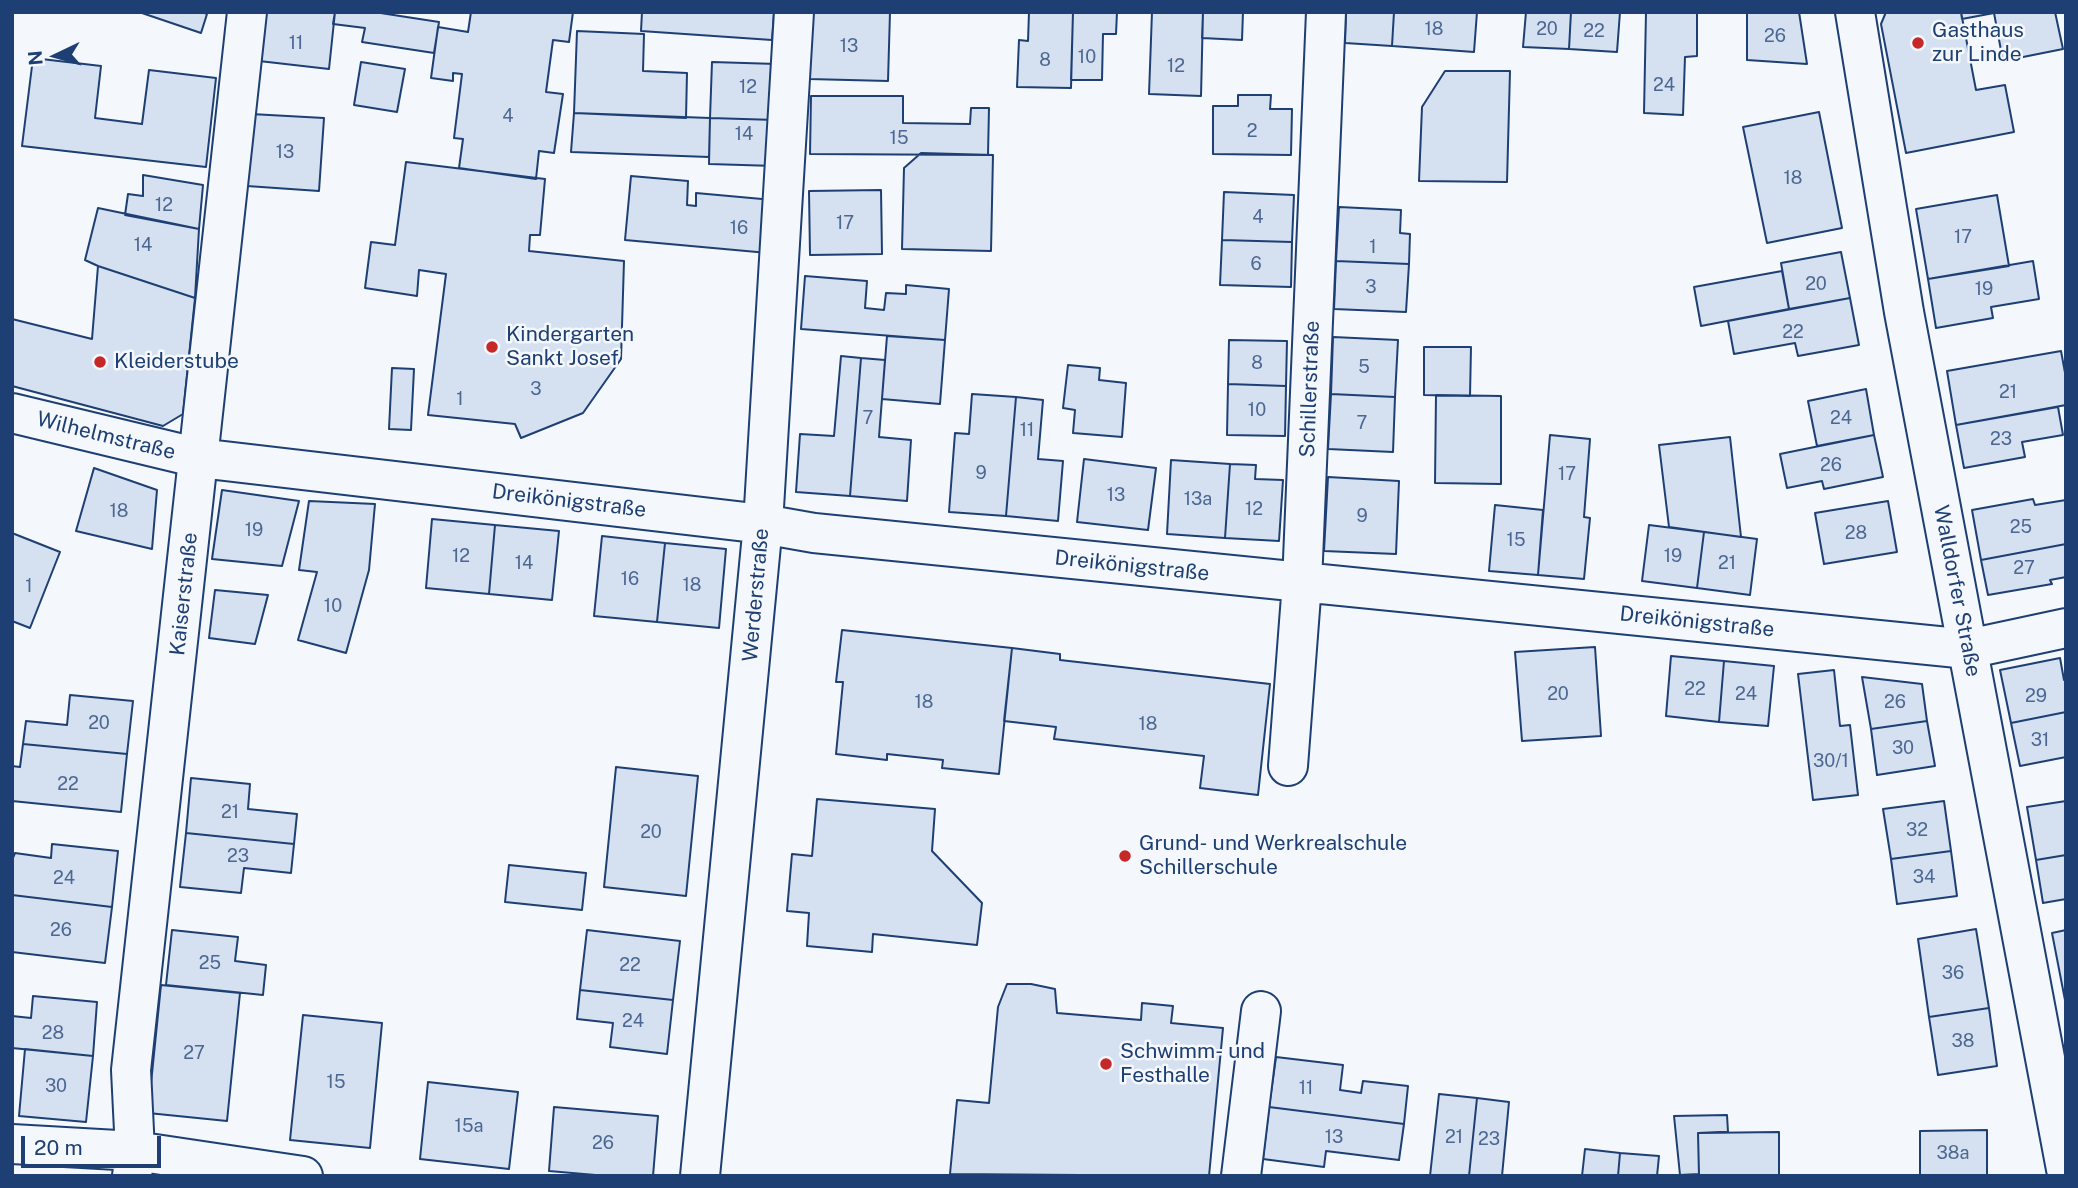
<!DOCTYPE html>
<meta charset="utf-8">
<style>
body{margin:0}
#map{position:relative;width:2078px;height:1188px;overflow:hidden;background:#f4f7fb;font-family:"Public Sans",sans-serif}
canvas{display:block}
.frame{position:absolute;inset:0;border:14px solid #1d3f73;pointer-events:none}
.north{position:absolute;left:21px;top:21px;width:70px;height:70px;-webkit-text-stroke:5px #f4f7fb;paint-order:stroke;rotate:265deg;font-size:19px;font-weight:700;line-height:28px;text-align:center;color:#1d3f73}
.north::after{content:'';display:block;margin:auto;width:24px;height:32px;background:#1d3f73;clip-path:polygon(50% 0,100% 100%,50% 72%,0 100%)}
.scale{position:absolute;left:21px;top:1136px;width:140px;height:32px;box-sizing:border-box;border:4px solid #1d3f73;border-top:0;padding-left:9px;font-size:21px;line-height:24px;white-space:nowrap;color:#1d3f73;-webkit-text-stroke:5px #f4f7fb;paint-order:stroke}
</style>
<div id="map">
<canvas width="2078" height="1188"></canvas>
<div class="frame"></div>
<div class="north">N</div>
<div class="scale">20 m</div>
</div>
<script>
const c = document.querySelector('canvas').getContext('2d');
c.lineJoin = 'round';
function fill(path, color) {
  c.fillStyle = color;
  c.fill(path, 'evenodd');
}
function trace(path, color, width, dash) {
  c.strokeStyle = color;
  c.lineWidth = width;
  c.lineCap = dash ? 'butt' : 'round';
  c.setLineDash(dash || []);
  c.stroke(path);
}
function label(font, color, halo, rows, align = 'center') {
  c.font = font + ' "Public Sans",sans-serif';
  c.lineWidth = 5;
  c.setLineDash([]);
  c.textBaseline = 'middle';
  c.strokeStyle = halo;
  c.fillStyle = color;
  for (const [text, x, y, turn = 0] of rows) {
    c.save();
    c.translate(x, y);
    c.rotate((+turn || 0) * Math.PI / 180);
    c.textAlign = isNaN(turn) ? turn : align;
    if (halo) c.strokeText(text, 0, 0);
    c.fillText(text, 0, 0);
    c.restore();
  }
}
const building = new Path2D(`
 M139,12H202L207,14L201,33Z
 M265,12H335L329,69L259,61Z
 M335,12H374L439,22L434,53L362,42L365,28L333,24Z
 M471,12H573L569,42L553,40L546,92L563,94L554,153L539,151L536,179L459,168L463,139L454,138L462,74L453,73V81L431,78L438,27L468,32Z
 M642,12H774L772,40L641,31Z
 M811,12H890L888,81L809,79Z
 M1029,12H1073L1071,88L1017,87L1019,40L1028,41Z
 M1073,12H1117L1116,34H1103L1102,80H1071Z
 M1152,12H1203L1201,96L1149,94Z
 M1203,12H1243L1242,40L1202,38Z
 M1346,12H1394L1392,46L1345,43Z
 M1394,12H1477L1474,52L1392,46Z
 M1526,12H1571L1569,49L1523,47Z
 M1571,12H1620L1617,52L1569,49Z
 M1646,12H1697V56L1685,57L1683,115L1644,113Z
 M1747,12H1799L1807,64L1747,60Z
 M1886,12H1961L1976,90L2005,85L2014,132L1906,153L1881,24Z
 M1961,12H2055L2063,49L2003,61L1994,13L1962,19Z
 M577,31L644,34L643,71L687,73L686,118L574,113Z
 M33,58L101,66L95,118L142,124L149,70L216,78L206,167L22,146Z
 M361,62L405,69L397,112L354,105Z
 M712,62L777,64L776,120L710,118Z
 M1445,71H1510L1507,182L1419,181L1422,107Z
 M1238,95H1271L1270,109H1292L1291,155L1213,154V106H1238Z
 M811,96H903V123L970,124L971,108H989L988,155L810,154Z
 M1819,112L1842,228L1767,243L1743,127Z
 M574,113L710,118L709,157L571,152Z
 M251,114L324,118L319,191L247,186Z
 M710,118L776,120L775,166L709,164Z
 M921,153L993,155L991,251L902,249L904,168Z
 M406,162L545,179L540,235H530L529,251L624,261L621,359L583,413L521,438L515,424L428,415L446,274L419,270L417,296L365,288L371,242L395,245Z
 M143,175L203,185L199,229L125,215L128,194L143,196Z
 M631,176L688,181L687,205L696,206V193L773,200L768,253L625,240Z
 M881,190L882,254L810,255L809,191Z
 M1224,192L1294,195L1292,242L1222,240Z
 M1997,195L2009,266L1928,279L1916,209Z
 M1339,207L1401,210L1400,233L1410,234L1409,264L1336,261Z
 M98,208L199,229L195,298L98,266L85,260Z
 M1222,240L1292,242L1291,287L1220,285Z
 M1841,252L1850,298L1789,309L1781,263Z
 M1336,261L1409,264L1406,312L1334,309Z
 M2033,261L2039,299L1991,307L1993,318L1936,328L1928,279Z
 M98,266L195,298L183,414L163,426L12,386V319L92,339Z
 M1782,271L1789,309L1701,326L1694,287Z
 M805,276L867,281L865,308L884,310L886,293L906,294V285L949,289L945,340L801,329Z
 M1850,298L1859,345L1798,356L1795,343L1734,354L1728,321Z
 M887,336L945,340L940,404L882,399Z
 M1333,337L1398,340L1395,397L1331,394Z
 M1229,340L1287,341L1286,386L1228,384Z
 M1424,347H1471L1470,396L1424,395Z
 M2061,351L2066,378V405L1956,425L1947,371Z
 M841,356L861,358L850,496L796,492L800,434L834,436Z
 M861,358L885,360L879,437L911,440L907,501L850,496Z
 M1068,365L1100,368L1099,380L1126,383L1122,437L1073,433L1075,410L1063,408Z
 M392,368L414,369L411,430L389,429Z
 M1228,384L1286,386L1285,436L1227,435Z
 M1866,389L1874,435L1817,446L1808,401Z
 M972,394L1016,397L1006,516L949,512L955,433L969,434Z
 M1331,394L1395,397L1393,452L1328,449Z
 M1436,395L1501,396V484L1435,483Z
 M1016,397L1043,400L1038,459L1063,461L1058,521L1006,516Z
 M2058,407L2063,435L2022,442L2025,457L1964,468L1956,425Z
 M1550,435L1590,439L1584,517L1590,518L1584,579L1538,575Z
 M1874,435L1883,477L1824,489L1822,481L1787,488L1780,454Z
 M1730,437L1741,537L1669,527L1659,445Z
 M1084,459L1156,468L1148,530L1077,522Z
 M1171,460L1230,464L1225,538L1167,534Z
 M1230,464L1256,465L1255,479L1283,480L1279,541L1225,538Z
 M94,468L157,490L152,549L76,531Z
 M1328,477L1399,481L1396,554L1324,551Z
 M222,490L299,501L282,566L212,559Z
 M2033,499L2035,505L2066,500V544L1981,560L1972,510Z
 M309,501L375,504L369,570L346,653L298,640L317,572L299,570Z
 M1888,501L1897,552L1824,564L1815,513Z
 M1495,505L1543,510L1538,575L1489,571Z
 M432,519L495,525L489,594L426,588Z
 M495,525L559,531L552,600L489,594Z
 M1649,525L1704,532L1697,588L1642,581Z
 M1704,532L1757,539L1750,595L1697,588Z
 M12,533L60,552L30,628L12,621Z
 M602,536L665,543L657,622L594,616Z
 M665,543L726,549L719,628L657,622Z
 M2066,544V577L2050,580L2052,584L1988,595L1981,560Z
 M215,590L268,595L255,644L209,638Z
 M842,630L1012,648L999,774L942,768L943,760L887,754V760L836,754L843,682H836Z
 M1595,647L1601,736L1522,741L1515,652Z
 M1012,648L1060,654V660L1270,684L1258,795L1200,788L1204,756L1054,739L1056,727L1004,721Z
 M1671,656L1724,661L1719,722L1666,716Z
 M2060,658L2064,680H2066V712L2011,723L2000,670Z
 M1724,661L1774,666L1768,726L1719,722Z
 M1834,670L1840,726L1850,725L1858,795L1813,800L1798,674Z
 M1862,677L1922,684L1927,721L1871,729Z
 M70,695L133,701L127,754L23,744L26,721L67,725Z
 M2066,712V757L2020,766L2011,723Z
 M1927,721L1935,766L1877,775L1871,729Z
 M23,744L127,754L121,812L12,801V766L20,767Z
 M616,767L698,776L686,896L604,887Z
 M191,778L250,784L248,809L297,814L294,844L186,833Z
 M817,799L935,809L932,851L982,903L977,945L873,934L872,952L807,946L809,913L787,911L792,854L812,856Z
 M1944,801L1951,851L1891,859L1883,809Z
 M2066,801V855L2036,860L2027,807Z
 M186,833L294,844L291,873L244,868L241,893L180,887Z
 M52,844L118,851L112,907L12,895V860L15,853L51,858Z
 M1951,851L1957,896L1897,904L1891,859Z
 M2066,855V899L2043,903L2036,860Z
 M509,865L586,873L582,910L505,902Z
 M12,895L112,907L105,963L12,952Z
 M1976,929L1989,1008L1929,1017L1918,939Z
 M172,930L238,937L235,961L266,965L263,995L166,985Z
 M587,930L680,941L673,1000L580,990Z
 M2066,930V1000H2065L2052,933Z
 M1007,984H1031L1055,989L1057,1013L1141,1020L1142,1003L1173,1006L1171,1023L1223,1028L1209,1176L950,1174L957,1100L989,1103L998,1007Z
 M161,985L240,993L227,1121L148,1113Z
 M580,990L673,1000L667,1054L610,1047L613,1023L577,1019Z
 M33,996L97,1002L93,1056L12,1048V1016L31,1018Z
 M1989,1008L1997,1066L1938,1075L1929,1017Z
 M303,1015L382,1023L370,1148L290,1140Z
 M25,1049L93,1056L86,1122L19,1116Z
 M1276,1057L1343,1065L1340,1090L1361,1093L1363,1081L1408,1086L1404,1124L1269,1107Z
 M428,1082L518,1092L509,1169L420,1159Z
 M1439,1094L1477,1098L1469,1176H1430Z
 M1477,1098L1509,1102L1502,1176H1469Z
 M554,1107L658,1116L653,1176H607L549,1171Z
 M1269,1107L1404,1124L1399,1160L1326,1151L1324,1167L1263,1159Z
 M1727,1115L1728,1132L1698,1133L1699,1174L1680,1175L1674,1116Z
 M1987,1130V1176H1920V1131Z
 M1779,1132V1176H1699L1698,1133Z
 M1585,1149L1620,1153L1618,1176H1582Z
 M1620,1153L1659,1156L1657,1176H1618Z`);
const street = new Path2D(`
 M12,413L199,458L763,524L814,533L1968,649L2066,628
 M1288,766L1302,583L1326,12
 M12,1144L135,1151L303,1176
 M132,1176L135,1151L131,1070L247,12
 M700,1176L763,524L794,12
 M1241,1176L1261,1011`);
const secondary = new Path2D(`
 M1855,12L1904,312L2066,1169`);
const markers = [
 [1918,43,7,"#c62828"],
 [492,347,7,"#c62828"],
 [100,362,7,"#c62828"],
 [1125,856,7,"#c62828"],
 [1106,1064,7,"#c62828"]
];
const numberNames = [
 ["18",1434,29],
 ["20",1547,29],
 ["22",1594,31],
 ["26",1775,36],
 ["11",296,43],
 ["13",849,46],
 ["10",1087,57],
 ["8",1045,60],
 ["12",1176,66],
 ["24",1664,85],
 ["12",748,87],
 ["4",508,116],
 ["2",1252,131],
 ["14",744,134],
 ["15",899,138],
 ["13",285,152],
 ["18",1793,178],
 ["12",164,205],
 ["4",1258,217],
 ["17",845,223],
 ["16",739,228],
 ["17",1963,237],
 ["14",143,245],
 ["1",1373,247],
 ["6",1256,264],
 ["20",1816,284],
 ["3",1371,287],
 ["19",1984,289],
 ["22",1793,332],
 ["8",1257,363],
 ["5",1364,367],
 ["3",536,389],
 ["21",2008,392],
 ["1",460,399],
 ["10",1257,410],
 ["7",868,418],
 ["24",1841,418],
 ["7",1362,423],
 ["11",1027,430],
 ["23",2001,439],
 ["26",1831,465],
 ["9",981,473],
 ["17",1567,474],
 ["13",1116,495],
 ["13a",1198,499],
 ["12",1254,509],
 ["18",119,511],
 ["9",1362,516],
 ["25",2021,527],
 ["19",254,530],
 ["28",1856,533],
 ["15",1516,540],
 ["12",461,556],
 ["19",1673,556],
 ["14",524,563],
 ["21",1727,563],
 ["27",2024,568],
 ["16",630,579],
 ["18",692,585],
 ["1",29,586],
 ["10",333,606],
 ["22",1695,689],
 ["20",1558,694],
 ["24",1746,694],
 ["29",2036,696],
 ["18",924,702],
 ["26",1895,702],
 ["20",99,723],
 ["18",1148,724],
 ["31",2040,740],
 ["30",1903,748],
 ["30/1",1831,761],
 ["22",68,784],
 ["21",230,812],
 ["32",1917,830],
 ["20",651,832],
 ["23",238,856],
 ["34",1924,877],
 ["24",64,878],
 ["26",61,930],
 ["25",210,963],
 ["22",630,965],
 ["36",1953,973],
 ["24",633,1021],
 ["28",53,1033],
 ["38",1963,1041],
 ["27",194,1053],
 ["15",336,1082],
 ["30",56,1086],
 ["11",1306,1088],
 ["15a",469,1126],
 ["13",1334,1137],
 ["21",1454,1137],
 ["23",1489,1139],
 ["26",603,1143],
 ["38a",1953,1153]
];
const poiNames = [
 ["Gasthaus",1932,31],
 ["zur Linde",1932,55],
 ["Kindergarten",506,335],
 ["Sankt Josef",506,359],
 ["Kleiderstube",114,362],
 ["Grund- und Werkrealschule",1139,844],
 ["Schillerschule",1139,868],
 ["Schwimm- und",1120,1052],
 ["Festhalle",1120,1076]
];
const streetNames = [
 ["Schillerstraße",1310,389,-88],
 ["Wilhelmstraße",106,436,14],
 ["Dreikönigstraße",569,501,7],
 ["Dreikönigstraße",1132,566,6],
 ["Walldorfer Straße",1957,591,79],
 ["Kaiserstraße",184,594,-84],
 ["Werderstraße",756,595,-85],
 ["Dreikönigstraße",1697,622,6]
];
fill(building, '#d5e0f0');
trace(building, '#1d3f73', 2);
trace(street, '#1d3f73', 42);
trace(secondary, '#1d3f73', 42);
trace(street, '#f4f7fb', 38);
trace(secondary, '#f4f7fb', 38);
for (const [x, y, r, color] of markers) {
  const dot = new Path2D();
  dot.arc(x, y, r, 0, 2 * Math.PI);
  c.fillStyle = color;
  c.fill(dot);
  trace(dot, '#f4f7fb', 2.5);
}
label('18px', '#4b6792', null, numberNames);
label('21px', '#1d3f73', '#f4f7fb', poiNames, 'left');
label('21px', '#1d3f73', '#f4f7fb', streetNames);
</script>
